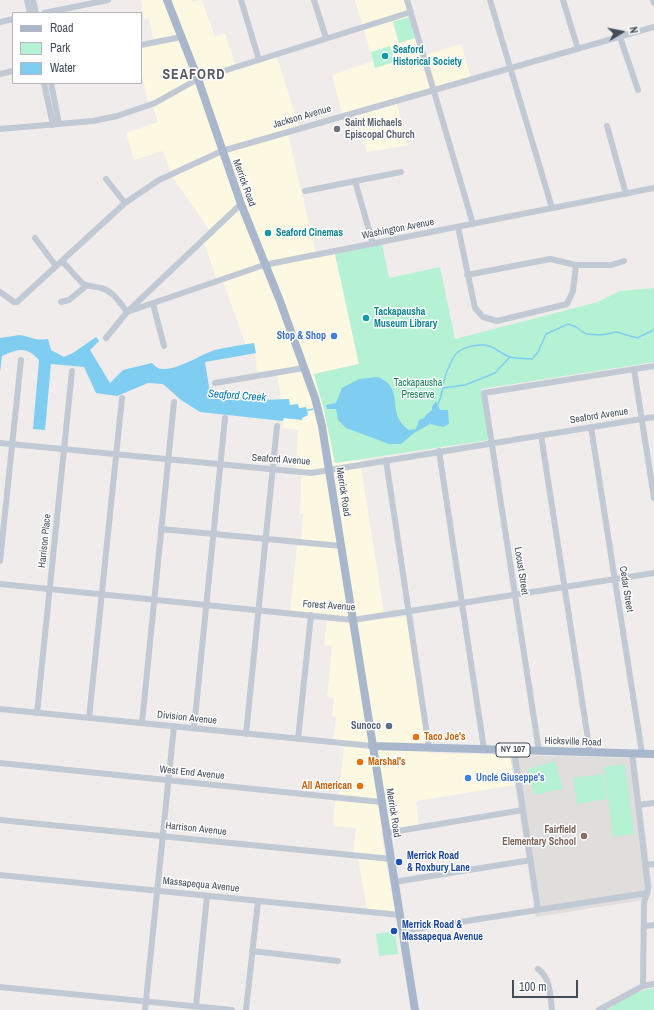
<!DOCTYPE html>
<style>
body{margin:0}
#map{position:relative;width:654px;height:1010px;overflow:hidden;background:#efeceb;font-family:"Archivo Narrow",sans-serif}
canvas{display:block}
.legend{position:absolute;left:12px;top:12px;width:130px;height:72px;box-sizing:border-box;background:#fff;border:1px solid #b4b8bd;margin:0;padding:5px 7px;list-style:none;font-size:12px;color:#434d5a}
.legend li{display:flex;align-items:center;gap:8px;height:20px}
.legend b{width:20px;border:1px solid #b4b8bd}
.north{position:absolute;left:602px;top:12px;width:40px;height:40px;-webkit-text-stroke:3px #fff;paint-order:stroke;rotate:80deg;font-size:11px;font-weight:700;line-height:16px;text-align:center;color:#434d5a}
.north::after{content:'';display:block;margin:auto;width:14px;height:18px;background:#434d5a;clip-path:polygon(50% 0,100% 100%,50% 72%,0 100%)}
.scale{position:absolute;left:512px;top:980px;width:66px;height:18px;box-sizing:border-box;border:2px solid #434d5a;border-top:0;padding-left:5px;font-size:12px;line-height:14px;white-space:nowrap;color:#434d5a;-webkit-text-stroke:3px #fff;paint-order:stroke}
</style>
<div id="map">
<canvas width="654" height="1010"></canvas>
<ul class="legend">
<li><b style="height:5px;background:#a9b7cd"></b>Road</li>
<li><b style="height:11px;background:#b5f1d3"></b>Park</li>
<li><b style="height:11px;background:#7fcdf1"></b>Water</li>
</ul>
<div class="north">N</div>
<div class="scale">100 m</div>
</div>
<script>
const c = document.querySelector('canvas').getContext('2d');
c.lineJoin = 'round';
function fill(path, color) {
  c.fillStyle = color;
  c.fill(path, 'evenodd');
}
function trace(path, color, width, dash) {
  c.strokeStyle = color;
  c.lineWidth = width;
  c.lineCap = dash ? 'butt' : 'round';
  c.setLineDash(dash || []);
  c.stroke(path);
}
function label(font, color, halo, rows, align = 'center') {
  c.font = font + ' "Archivo Narrow",sans-serif';
  c.lineWidth = 3;
  c.setLineDash([]);
  c.textBaseline = 'middle';
  c.strokeStyle = halo;
  c.fillStyle = color;
  for (const [text, x, y, turn = 0] of rows) {
    c.save();
    c.translate(x, y);
    c.rotate((+turn || 0) * Math.PI / 180);
    c.textAlign = isNaN(turn) ? turn : align;
    if (halo) c.strokeText(text, 0, 0);
    c.fillText(text, 0, 0);
    c.restore();
  }
}
const commercial = new Path2D(`
 M141,0H191L192,2L202,0L215,37L225,33L237,70L277,57L300,130L288,134L317,258L335,254L359,364L314,374L324,410L335,463L360,460L385,619L407,616L429,753L510,755L515,785L416,801L419,825L381,832L395,914L367,910L358,858L353,857L356,828L333,826L335,800H338L344,747L333,745L336,717L332,716L334,698L327,697L332,646L324,645L327,615L290,611L297,546H301L303,514H300L301,476L295,475L298,430L282,428L283,418L301,420L308,415L306,407L299,408L281,400L276,369L257,372L254,343L246,345L223,282L217,280L204,242L212,234L173,178L163,151L134,160L126,133L158,122L151,102L148,103L141,70V47L154,44L149,18L144,19Z
 M355,0H408L425,55L461,44L471,78L396,101L409,145L367,152L355,113L343,117L332,75L373,61Z`);
const education = new Path2D(`
 M510,755L636,758L652,887L649,899L536,917Z`);
const green = new Path2D(`
 M409,17L415,38L399,43L393,22Z
 M390,46L395,62L375,68L371,52Z
 M382,244L389,278L440,267L455,339L598,302L620,291L654,288V362L481,389L489,440L335,463L324,410L314,374L359,364L335,254Z
 M555,761L563,789L534,795L528,769Z
 M625,764L634,834L613,837L604,767Z
 M603,774L607,799L577,804L573,778Z
 M395,931L398,954L379,956L376,934Z
 M654,988V1010H607C621,1001 637,990 654,988Z`);
const water = new Path2D(`
 M20,335C33,337 33,341 48,339L51,350L64,357L73,353L96,337L99,341L90,350L110,383L123,370L152,363C155,366 158,369 162,369C179,370 199,355 215,350C227,347 241,345 254,343L256,353L205,362L211,399L262,400L289,399L290,405L298,404L299,408L306,407L308,415L302,418V420L284,418L283,421L200,412L181,400L163,384L148,383L117,396L96,393L84,367L51,364L45,430L33,429L39,360C26,346 18,349 2,356L0,372V338Z
 M378,377C407,389 384,413 409,430L416,429L419,420L424,418L427,414L432,410V407L436,401L440,410H448L449,424L443,427L430,424L414,433L401,444H389L346,428L338,420L336,409H327L326,405L336,403L342,388L359,379Z`);
const stream = new Path2D(`
 M444,388L465,385L495,373L510,357
 M438,404C444,392 442,381 448,369C450,365 453,356 457,353C463,347 480,343 489,346C496,348 503,355 510,357C517,359 525,358 532,359L538,352L546,334L568,324L576,327L586,334L601,335L617,332L637,338L654,330
 M305,411L313,409`);
const minor = new Path2D(`
 M27,0L30,13
 M33,0L36,13
 M241,0L259,60
 M314,0L326,38
 M407,0L473,224
 M490,0L552,208
 M563,0L578,49
 M653,0L654,3
 M44,13L108,0
 M0,22L13,19
 M620,37L638,90
 M141,45L181,37
 M0,74L13,71
 M44,83L53,125
 M51,83L59,124
 M607,126L626,194
 M0,129L93,121L117,116L155,103L198,79L411,12
 M106,179L125,203
 M355,181L373,244
 M305,191L401,172
 M458,227L475,308L483,317L497,321L567,304L573,291L576,265
 M35,238L56,266
 M62,261L82,283C88,287 94,286 101,288C113,291 120,303 127,312
 M467,275L550,259L576,265H611L624,261
 M0,292L14,302H17L125,203L159,180L222,151L654,27
 M61,302L69,300L86,286
 M153,304L164,346
 M127,312L264,265L654,188
 M106,338L127,312L241,204
 M634,369L654,498
 M215,383L304,368
 M591,427L642,753
 M541,435L590,752
 M0,443L311,473L654,417
 M439,451L484,749
 M386,460L429,748
 M161,529L341,546
 M0,561L21,360
 M0,584L353,620L654,573
 M0,709L372,746
 M37,713L72,371
 M89,718L122,398
 M142,723L174,402
 M194,728L225,418
 M246,734L277,426
 M298,739L311,615
 M514,750L538,910
 M539,751L484,393L654,366
 M632,753L648,888L644,903L643,986
 M0,763L381,802
 M638,805L654,803
 M0,820L391,859
 M386,833L523,810
 M645,865L654,864
 M0,875L400,915
 M394,882L531,860
 M644,926L654,925
 M402,931L647,893
 M252,951L338,961
 M538,969C551,978 550,996 552,1010
 M0,987L232,1010
 M196,1006L207,896
 M145,1010L174,726
 M246,1010L258,901
 M599,1010L643,986L654,984`);
const major = new Path2D(`
 M167,0L198,79L241,204L280,301L315,398L322,426L415,1010
 M372,746L654,754`);
const markers = [
 [385,56,4,"#0f9aa8"],
 [337,129,4,"#6b7280"],
 [268,233,4,"#0f9aa8"],
 [366,318,4,"#0f9aa8"],
 [334,336,4,"#3f7fe0"],
 [389,726,4,"#5c6f8a"],
 [416,737,4,"#e8710a"],
 [360,762,4,"#e8710a"],
 [468,778,4,"#3f7fe0"],
 [360,786,4,"#e8710a"],
 [584,836,4,"#8d6e63"],
 [399,862,4,"#1a4fb4"],
 [394,931,4,"#1a4fb4"]
];
const shields = [
 [513,750,34]
];
const shieldNames = [
 ["NY 107",513,750]
];
const cultureNames = [
 ["Seaford",393,50],
 ["Historical Society",393,62],
 ["Seaford Cinemas",276,233],
 ["Tackapausha",374,312],
 ["Museum Library",374,324]
];
const streetNames = [
 ["Jackson Avenue",302,117,-16],
 ["Merrick Road",244,183,70],
 ["Washington Avenue",398,229,-11],
 ["Seaford Avenue",599,416,-9],
 ["Seaford Avenue",281,460,4],
 ["Merrick Road",343,492,81],
 ["Harrison Place",45,541,-84],
 ["Locust Street",521,571,81],
 ["Cedar Street",626,589,81],
 ["Forest Avenue",329,606,4],
 ["Division Avenue",187,718,6],
 ["Hicksville Road",573,742,2],
 ["West End Avenue",192,773,6],
 ["Merrick Road",393,813,81],
 ["Harrison Avenue",196,829,6],
 ["Massapequa Avenue",201,885,6]
];
const worshipNames = [
 ["Saint Michaels",345,123],
 ["Episcopal Church",345,135]
];
const shopNames = [
 ["Stop & Shop",326,336],
 ["Uncle Giuseppe's",476,778,"left"]
];
const parkNames = [
 ["Tackapausha",418,383],
 ["Preserve",418,395]
];
const serviceNames = [
 ["Sunoco",381,726]
];
const foodNames = [
 ["Taco Joe's",424,737],
 ["Marshal's",368,762],
 ["All American",352,786,"right"]
];
const educationNames = [
 ["Fairfield",576,830],
 ["Elementary School",576,842]
];
const transitNames = [
 ["Merrick Road",407,856],
 ["& Roxbury Lane",407,868],
 ["Merrick Road &",402,925],
 ["Massapequa Avenue",402,937]
];
const waterNames = [
 ["Seaford Creek",237,396,4]
];
const districtNames = [
 ["SEAFORD",194,75]
];
fill(commercial, '#fdf8e1');
fill(education, '#e0dddd');
fill(green, '#b5f1d3');
fill(water, '#7fcdf1');
trace(stream, '#7fcdf1', 1.5);
trace(minor, '#c0c9d4', 6);
trace(major, '#a9b7cd', 8);
for (const [x, y, r, color] of markers) {
  const dot = new Path2D();
  dot.arc(x, y, r, 0, 2 * Math.PI);
  c.fillStyle = color;
  c.fill(dot);
  trace(dot, '#fff', 1.5);
}
for (const [x, y, w] of shields) {
  const box = new Path2D();
  box.roundRect(x - w / 2, y - 7, w, 14, 3);
  c.fillStyle = '#fff';
  c.fill(box);
  trace(box, '#434d5a', 1);
}
label('bold 9px', '#434d5a', null, shieldNames);
label('bold 10px', '#0d838f', '#fff', cultureNames, 'left');
label('10px', '#434d5a', '#fff', streetNames);
label('bold 10px', '#5b616d', '#fff', worshipNames, 'left');
label('bold 10px', '#366cbe', '#fff', shopNames, 'right');
label('10px', '#107f53', '#fff', parkNames);
label('bold 10px', '#4e5e75', '#fff', serviceNames, 'right');
label('bold 10px', '#c56008', '#fff', foodNames, 'left');
label('bold 10px', '#785e54', '#fff', educationNames, 'right');
label('bold 10px', '#164399', '#fff', transitNames, 'left');
label('italic 11px', '#0377ad', '#fff', waterNames);
c.letterSpacing = '1px';
label('bold 14px', '#585b61', '#fff', districtNames);
c.letterSpacing = '0px';
</script>
